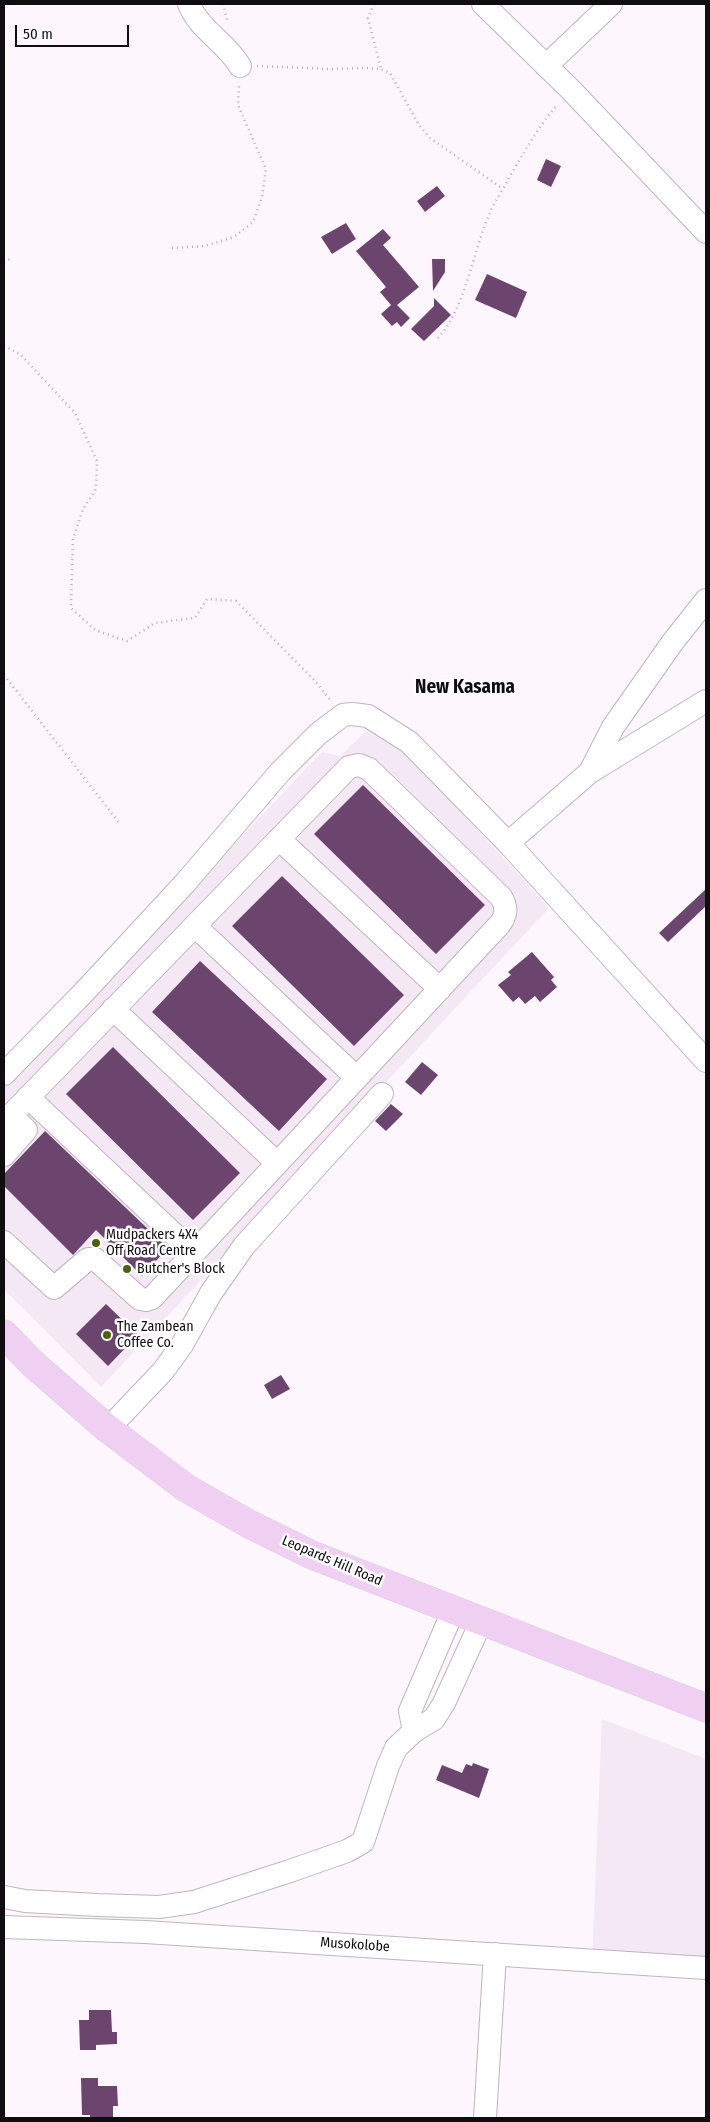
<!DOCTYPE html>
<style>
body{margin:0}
#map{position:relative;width:710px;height:2122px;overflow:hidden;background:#fdf6fd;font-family:"Fira Sans Condensed",sans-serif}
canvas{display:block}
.frame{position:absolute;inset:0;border:5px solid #0f0d0f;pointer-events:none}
.scale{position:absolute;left:15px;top:25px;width:114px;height:22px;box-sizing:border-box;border:2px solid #0f0d0f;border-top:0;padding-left:6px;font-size:15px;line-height:18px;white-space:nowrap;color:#0f0d0f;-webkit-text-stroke:4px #fff;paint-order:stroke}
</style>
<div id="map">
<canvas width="710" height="2122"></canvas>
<div class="frame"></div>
<div class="scale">50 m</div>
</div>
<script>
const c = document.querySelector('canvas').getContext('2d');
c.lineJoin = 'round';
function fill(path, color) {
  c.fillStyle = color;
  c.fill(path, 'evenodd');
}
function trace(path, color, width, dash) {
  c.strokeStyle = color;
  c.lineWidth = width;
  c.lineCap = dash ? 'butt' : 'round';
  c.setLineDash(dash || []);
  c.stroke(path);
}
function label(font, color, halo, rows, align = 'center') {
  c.font = font + ' "Fira Sans Condensed",sans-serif';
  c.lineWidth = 5;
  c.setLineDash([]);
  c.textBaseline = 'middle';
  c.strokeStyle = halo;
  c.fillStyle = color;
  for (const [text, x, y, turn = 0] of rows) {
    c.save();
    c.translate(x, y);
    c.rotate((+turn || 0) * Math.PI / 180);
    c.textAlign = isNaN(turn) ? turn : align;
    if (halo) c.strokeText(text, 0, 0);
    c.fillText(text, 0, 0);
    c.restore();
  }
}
const built = new Path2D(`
 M366,731L396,741L549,908L101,1387L4,1289V1086L322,752L340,756Z
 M602,1719L706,1759V1967L592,1962Z`);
const building = new Path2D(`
 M546,159L561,166L551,187L537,180Z
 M437,186L445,196L425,212L417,201Z
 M346,223L356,239L332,254L321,237Z
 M383,229L391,238L383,245L419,287L397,305L410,318L401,327L397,322L392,326L381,314L391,305L380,292L386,287L356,251Z
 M432,259H445V272L433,291Z
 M487,274L527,292L516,318L475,300Z
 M434,298L451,315L424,341L411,329L434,306Z
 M363,785L485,905L436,954L314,834Z
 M282,876L404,995L354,1046L232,926Z
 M706,889V906L668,942L659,933Z
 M532,952L554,977L551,980L557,987L540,1002L535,996L525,1004L519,997L513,1002L498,985L511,975L508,972Z
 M200,961L327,1079L279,1131L152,1012Z
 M113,1047L240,1173L193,1220L66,1094Z
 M422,1062L438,1075L421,1095L405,1082Z
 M391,1104L403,1114L386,1131L375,1121Z
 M45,1131L168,1248L142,1276L96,1230L73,1255L4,1186V1174Z
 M106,1304L138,1335L108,1366L76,1334Z
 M281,1375L290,1389L272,1399L264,1385Z
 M473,1763L489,1769L479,1798L436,1780L442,1765L462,1773L466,1764L472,1766Z
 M89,2010H111L112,2032H117V2044L96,2045V2050H80L79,2020H89Z
 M81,2078H98V2086H117L118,2106H113V2118H90V2115H82Z`);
const path = new Path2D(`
 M223,4L228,23
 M374,4L368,18L381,69
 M257,66L329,69L366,68L381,69L390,73L419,125L430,138L503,189
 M172,248L205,246L234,237L253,222L262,197L266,169L238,105L239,84
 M4,262L12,258
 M438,338C465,309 473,252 489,215C494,202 503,190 509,178C524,152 538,127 558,104
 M4,346L20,354L75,413L97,461L96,489L83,509L73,539L71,608L95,630L127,641L155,623L195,618L207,599L236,601L316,682L331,701
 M4,675L120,824`);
const minor = new Path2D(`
 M189,4C199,30 226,42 240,66
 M483,4L571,90L706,232
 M546,66L611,4
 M590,772L613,727L672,643L706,600
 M279,839L440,989
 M508,843L590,772L706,701
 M195,926L357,1078
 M113,1009L277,1163
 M4,1074L86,990L186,882L280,772L318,734L343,715L352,714L368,716L409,742L508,843L706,1061
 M28,1097L194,1253
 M4,1128L11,1115L349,767L359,765L369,769L501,897C507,907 507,914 500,924L152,1298L146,1300L140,1299L95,1259H88L54,1288L4,1242
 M4,1155L26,1130L11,1115
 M108,1429L163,1371L182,1345L211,1293L244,1246L382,1094
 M414,1731L410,1711L453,1611
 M4,1897L25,1901L97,1905L159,1907L194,1902L290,1871L347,1851L363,1842L388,1766L396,1748L414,1731L434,1719L444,1703L481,1622
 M4,1927L145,1932L706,1968
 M485,2118L495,1954`);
const major = new Path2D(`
 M4,1334L33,1364L108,1429L186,1488L251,1525L312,1555L706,1708`);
const markers = [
 [96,1243,5,"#4e610a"],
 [127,1269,5,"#4e610a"],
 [107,1335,5,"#4e610a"]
];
const poiNames = [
 ["Mudpackers 4X4",106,1235],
 ["Off Road Centre",106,1251],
 ["Butcher's Block",137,1269],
 ["The Zambean",117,1327],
 ["Coffee Co.",117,1343]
];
const streetNames = [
 ["Leopards Hill Road",332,1561,23],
 ["Musokolobe",355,1945,4]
];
const districtNames = [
 ["New Kasama",465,688]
];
fill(built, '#f3e8f4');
fill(building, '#6c456e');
trace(minor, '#bdb6bd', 24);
trace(major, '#d4d3d4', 29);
trace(path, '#b4aeb4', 2.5, [1, 4]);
trace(minor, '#fff', 22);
trace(major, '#f0d0f2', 28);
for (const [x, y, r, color] of markers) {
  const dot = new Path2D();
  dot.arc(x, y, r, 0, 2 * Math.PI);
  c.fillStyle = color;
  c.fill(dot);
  trace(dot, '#fff', 2);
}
label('14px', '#0f0d0f', '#fff', poiNames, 'left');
label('14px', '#0f0d0f', '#fff', streetNames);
label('bold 19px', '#0f0d0f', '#fff', districtNames);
</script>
